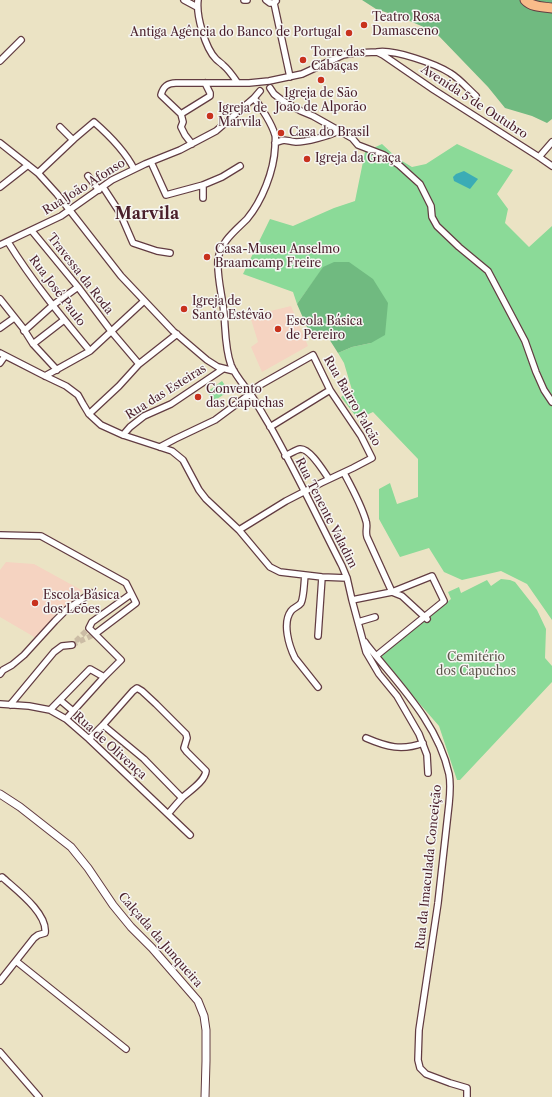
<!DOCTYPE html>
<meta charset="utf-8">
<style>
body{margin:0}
canvas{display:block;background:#ebe3c4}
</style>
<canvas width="552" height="1097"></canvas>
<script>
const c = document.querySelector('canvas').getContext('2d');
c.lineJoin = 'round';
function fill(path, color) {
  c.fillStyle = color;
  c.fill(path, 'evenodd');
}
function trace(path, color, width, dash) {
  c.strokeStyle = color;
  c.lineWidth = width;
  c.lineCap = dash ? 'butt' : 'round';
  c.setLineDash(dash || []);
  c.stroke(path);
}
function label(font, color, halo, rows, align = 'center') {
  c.font = font + ' "Libre Caslon Text",serif';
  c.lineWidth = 3;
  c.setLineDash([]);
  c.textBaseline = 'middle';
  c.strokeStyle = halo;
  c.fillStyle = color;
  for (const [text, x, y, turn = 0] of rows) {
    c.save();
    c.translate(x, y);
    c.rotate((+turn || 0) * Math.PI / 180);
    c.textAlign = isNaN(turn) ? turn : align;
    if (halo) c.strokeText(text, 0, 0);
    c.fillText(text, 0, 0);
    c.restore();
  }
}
const built = new Path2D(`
 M291,306L308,346L262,372L251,347L258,342L250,316Z
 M6,562L34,564L83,591L55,615L36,638L0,617V570Z`);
const green = new Path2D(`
 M382,144L397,158L412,167L426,164L457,144L513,170L497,194L508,209L505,223L529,247L552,226V620L527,584L501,571L462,580L444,572L429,548L400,557L379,519V489L390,483L397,504L418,497V459L373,412L358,419L341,397L352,390L344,363L338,353L352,347L371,343L323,268L297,304L293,292L243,274L270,219L293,226L334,208L355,201L365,152Z
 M222,381L229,391L214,401L207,392Z
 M501,579L510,580L515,582L537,610L546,629L545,658L552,666V682L460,780H457L439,726L379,657L451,599L448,592L459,587L461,593L487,580L491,586Z`);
const forest = new Path2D(`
 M362,0H552V119L547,123L532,116L505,108L488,87L435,32L403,18L376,9Z
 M334,262H349L373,279L388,303L385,335L371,343L352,347L338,353L324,331L310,334L297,304L323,267Z`);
const water = new Path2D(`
 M464,171L478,179L470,189L454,181L453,177L456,174Z`);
const minorTunnel = new Path2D(`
 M76,641L89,628
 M72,645L95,634`);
const minor = new Path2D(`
 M184,0L197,7
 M198,0C196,15 205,48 216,59C218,61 221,63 223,65C229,70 233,76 237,82
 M244,0H247
 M266,0L270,3H274L276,1
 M274,3L290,77
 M377,52C394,49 436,64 450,73C460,79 468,89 476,96
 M0,61L21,40
 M270,88L274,94L283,101L301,111L313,116L352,138L358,145L384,155L399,165L420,184L431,206L432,217L437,226L459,247L488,271L525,341L536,372L544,390L552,402
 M254,98C261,107 272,124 275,135C276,138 275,143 275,147C274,171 262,201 247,219C235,231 220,242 218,260C217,275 221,291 223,305C226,325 224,346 231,365C235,375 243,384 249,392C257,403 263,415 270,426C296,472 318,519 342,566L347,578L352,600L366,652L379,674L397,696L419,734L427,755L428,773
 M181,114L161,95C163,87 167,83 176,83H249L269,81L302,74L343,55L354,53L377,52L383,55L434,90L539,157L552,166
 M181,114L210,96V93L205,83
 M181,114L183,122L181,127L185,135L192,144
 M60,127L73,140
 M0,143L38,173L57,194L121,276L173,331L207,360L218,367L234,371
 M275,143C287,138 285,141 296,142C306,142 329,136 338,131
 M539,157L552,142
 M151,162L166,195L203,185L222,177L240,166
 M38,173L74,139L94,122C110,136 125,151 134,169
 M88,176L99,190
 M203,185V198
 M0,187L28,165
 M103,187L120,213L133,243L157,251L170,253
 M32,231L78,287L111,331L139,364
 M8,242C32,281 61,316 90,351
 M0,245L61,216L112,180L145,164L180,150L216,131L254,98L260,91
 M0,299L23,328L33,344L57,370
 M0,328L14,318
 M24,331L53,305L78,287
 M33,344L64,320
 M0,353L45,376L66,386L78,395L83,404L89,414L101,425L123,435L172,451L183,460L199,490L206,499L239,530L270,567L280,572L322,577L347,578
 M0,363L5,356
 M45,376L90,351L144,301
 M89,414L119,386L139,364L177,334
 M270,427L330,390
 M123,435L130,427L144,416L171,404L223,369
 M160,447L175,439L215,420L250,394L254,389L260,385L313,355L330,390L361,436L372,458L353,468L321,483L286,501L239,530
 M285,456C290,454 295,450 300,449C310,448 324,472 329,479
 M344,473C352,488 361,504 366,521C368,526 365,531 367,537L392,592
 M0,535L41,536L126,583L136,603L95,634L89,628L92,622L131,594
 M305,575C304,583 304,597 301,603C298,607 294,607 291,611C282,623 289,646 295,658L318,687
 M392,592L402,596L427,619
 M352,600L392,592L432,576L444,601L376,656
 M358,622L375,617
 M95,634L121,660L104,677
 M318,636L322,577
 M365,642L367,645C398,684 438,723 449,774C451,784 450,794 449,804L438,903L419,1030L418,1060L420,1068L426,1074L450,1083L467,1088V1097
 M0,674L3,670L12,665L24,655L55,621L66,610L91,593
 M60,700L73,711
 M0,704L29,706L50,710L66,719L89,739L190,835
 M10,705L54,652L62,646L72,645
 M50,710L90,669L104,677L66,719
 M103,725L144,759L182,798
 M366,738C387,747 402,751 423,743
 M89,739L103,725L133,691L137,688L142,691L156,704L186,734L187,738L184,748L187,752L206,771C205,781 191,790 183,797C178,802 173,808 168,814
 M0,878L2,877C15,889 48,913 45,933L38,935L34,938L0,981
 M16,961L126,1049
 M0,1052L39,1097`);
const tertiary = new Path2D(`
 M0,794L20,807L71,847L88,868L113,905L131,927L152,948L198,1001L204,1016L206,1030V1061L205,1097`);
const primary = new Path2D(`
 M525,0C531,7 543,7 552,8`);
const markers = [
 [364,25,4,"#c8321e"],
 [349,33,4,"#c8321e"],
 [303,60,4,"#c8321e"],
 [321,80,4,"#c8321e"],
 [210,116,4,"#c8321e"],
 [281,133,4,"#c8321e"],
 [307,159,4,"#c8321e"],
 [207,257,4,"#c8321e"],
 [184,309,4,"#c8321e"],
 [278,329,4,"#c8321e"],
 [198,397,4,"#c8321e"],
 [35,603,4,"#c8321e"]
];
const poiNames = [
 ["Teatro Rosa",372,18],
 ["Damasceno",372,32],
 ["Antiga Agência do Banco de Portugal",341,33,"right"],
 ["Torre das",311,53],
 ["Cabaças",311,67],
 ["Igreja de São",321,94,"center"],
 ["João de Alporão",321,108,"center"],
 ["Igreja de",218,109],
 ["Marvila",218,123],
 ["Casa do Brasil",289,133],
 ["Igreja da Graça",315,159],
 ["Casa-Museu Anselmo",215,250],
 ["Braamcamp Freire",215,264],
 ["Igreja de",192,302],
 ["Santo Estêvão",192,316],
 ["Escola Básica",286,322],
 ["de Pereiro",286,336],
 ["Convento",206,390],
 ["das Capuchas",206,404],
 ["Escola Básica",43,596],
 ["dos Leões",43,610]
];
const streetNames = [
 ["Avenida 5 de Outubro",474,102,33],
 ["Rua João Afonso",84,187,-32],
 ["Travessa da Roda",80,274,52],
 ["Rua José Paulo",57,291,53],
 ["Rua das Esteiras",166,392,-32],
 ["Rua Bairro Falcão",352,401,60],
 ["Rua Tenente Valadim",326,513,63],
 ["Rua de Olivença",110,746,42],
 ["Rua da Imaculada Conceição",429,867,-84],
 ["Calçada da Junqueira",160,940,49]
];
const parkNames = [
 ["Cemitério",476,658],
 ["dos Capuchos",476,672]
];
const districtNames = [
 ["Marvila",147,214]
];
fill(built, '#f5d3c1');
fill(green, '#8bda98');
fill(forest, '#70ba80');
fill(water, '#3bacb5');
trace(minorTunnel, '#cbbca5', 5.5, [5.5, 3]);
trace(minor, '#623c42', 8);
trace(tertiary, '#623c42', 9);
trace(primary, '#623c42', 11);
trace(minor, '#fff', 5.5);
trace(tertiary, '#fff', 7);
trace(primary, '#f9bc8a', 9);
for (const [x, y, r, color] of markers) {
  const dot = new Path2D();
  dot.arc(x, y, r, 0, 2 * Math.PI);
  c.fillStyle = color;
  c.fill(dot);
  trace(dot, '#f6f6f2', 1.5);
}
label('12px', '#4a1f2b', '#f6f6f2', poiNames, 'left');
label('12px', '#4a1f2b', '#f6f6f2', streetNames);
label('12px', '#5e574c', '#f6f6f2', parkNames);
label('bold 16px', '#4a1f2b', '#f6f6f2', districtNames);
</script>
